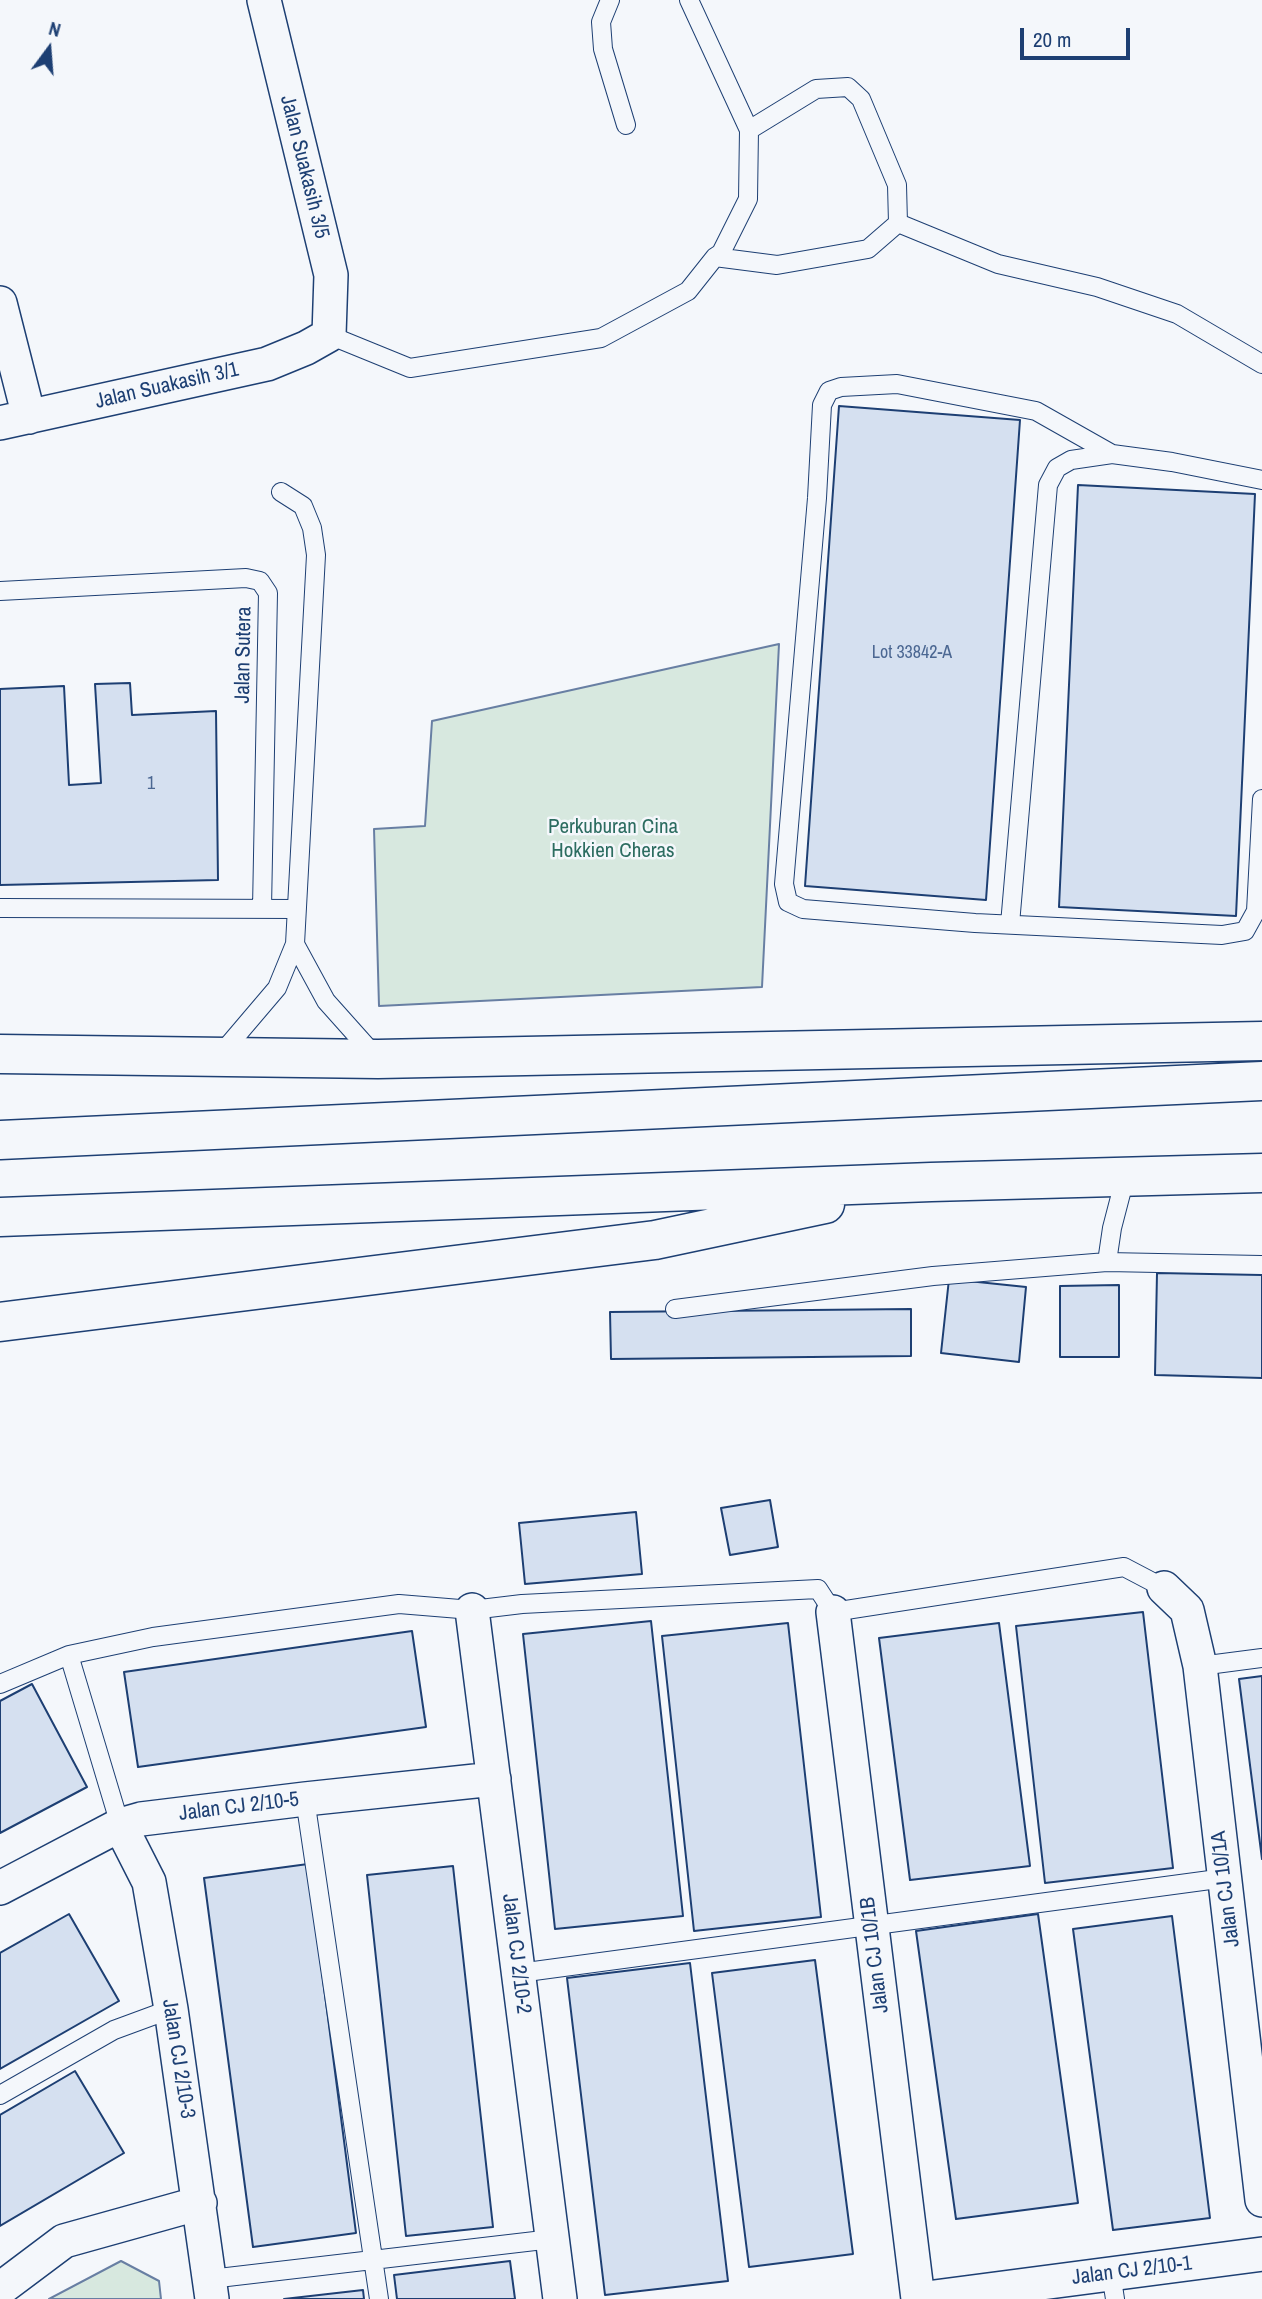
<!DOCTYPE html>
<style>
body{margin:0}
#map{position:relative;width:1262px;height:2299px;overflow:hidden;background:#f4f7fb;font-family:"Archivo Narrow",sans-serif}
canvas{display:block}
.north{position:absolute;left:14px;top:14px;width:70px;height:70px;-webkit-text-stroke:5px #f4f7fb;paint-order:stroke;rotate:16deg;font-size:19px;font-weight:700;line-height:28px;text-align:center;color:#1d3f73}
.north::after{content:'';display:block;margin:auto;width:24px;height:32px;background:#1d3f73;clip-path:polygon(50% 0,100% 100%,50% 72%,0 100%)}
.scale{position:absolute;left:1020px;top:28px;width:110px;height:32px;box-sizing:border-box;border:4px solid #1d3f73;border-top:0;padding-left:9px;font-size:21px;line-height:24px;white-space:nowrap;color:#1d3f73;-webkit-text-stroke:5px #f4f7fb;paint-order:stroke}
</style>
<div id="map">
<canvas width="1262" height="2299"></canvas>
<div class="north">N</div>
<div class="scale">20 m</div>
</div>
<script>
const c = document.querySelector('canvas').getContext('2d');
c.lineJoin = 'round';
function fill(path, color) {
  c.fillStyle = color;
  c.fill(path, 'evenodd');
}
function trace(path, color, width, dash) {
  c.strokeStyle = color;
  c.lineWidth = width;
  c.lineCap = dash ? 'butt' : 'round';
  c.setLineDash(dash || []);
  c.stroke(path);
}
function label(font, color, halo, rows, align = 'center') {
  c.font = font + ' "Archivo Narrow",sans-serif';
  c.lineWidth = 5;
  c.setLineDash([]);
  c.textBaseline = 'middle';
  c.strokeStyle = halo;
  c.fillStyle = color;
  for (const [text, x, y, turn = 0] of rows) {
    c.save();
    c.translate(x, y);
    c.rotate((+turn || 0) * Math.PI / 180);
    c.textAlign = isNaN(turn) ? turn : align;
    if (halo) c.strokeText(text, 0, 0);
    c.fillText(text, 0, 0);
    c.restore();
  }
}
const green = new Path2D(`
 M779,644L762,987L379,1006L374,829L425,826L432,721Z
 M121,2261L159,2281L161,2299H49Z`);
const building = new Path2D(`
 M839,406L1020,420L986,900L805,886Z
 M1078,485L1255,494L1236,916L1059,907Z
 M130,683L132,715L216,711L218,880L0,885V689L64,686L69,785L101,783L95,684Z
 M1157,1273L1262,1275V1378L1155,1375Z
 M949,1279L1026,1287L1019,1362L941,1353Z
 M1119,1285V1357H1060V1286Z
 M911,1309V1356L611,1359L610,1312Z
 M770,1500L778,1547L730,1555L721,1508Z
 M636,1512L642,1574L525,1584L519,1523Z
 M1143,1612L1173,1868L1045,1883L1016,1626Z
 M651,1621L683,1916L555,1929L523,1634Z
 M788,1623L821,1917L694,1931L662,1636Z
 M999,1623L1030,1866L910,1880L879,1638Z
 M412,1631L426,1727L138,1767L124,1672Z
 M1262,1676V1859L1239,1679Z
 M32,1684L87,1787L0,1833V1701Z
 M308,1864L356,2233L253,2247L204,1878Z
 M453,1866L493,2227L406,2236L367,1875Z
 M69,1914L119,2001L0,2069V1953Z
 M1038,1914L1078,2203L956,2219L916,1931Z
 M1172,1916L1210,2218L1113,2230L1073,1929Z
 M815,1960L853,2254L749,2267L712,1973Z
 M690,1963L728,2281L605,2295L567,1978Z
 M75,2071L124,2153L0,2226V2115Z
 M510,2261L515,2299H397L394,2275Z
 M363,2290L364,2299H284Z`);
const service = new Path2D(`
 M610,0L601,22L603,49L626,125
 M898,223L998,264L1097,287L1177,314L1262,364
 M715,257L777,265L868,249L898,223L897,185L861,99L848,87L816,89L749,130
 M329,335L410,368L601,338L688,291L715,257L721,253L748,199L749,130L689,0
 M1112,454L1172,462L1262,480
 M0,591L246,578L260,581L268,593L262,908
 M0,908L297,909
 M1010,924L1048,485L1057,468L1071,460L1112,454L1036,411L897,384L841,387L829,391L822,405L817,498L784,884L788,902L803,909L975,923L1222,935L1245,931L1256,911L1262,799
 M295,944L326,1001L376,1057
 M220,1055L277,988L295,944L316,555L312,528L303,506L281,492
 M1107,1262L1261,1265
 M675,1309L933,1276L1107,1262L1112,1228L1125,1178
 M69,1655L120,1825
 M1200,1666L1262,1658
 M0,1684L69,1655L153,1637L399,1604L472,1610L522,1604L818,1589L833,1612L1124,1567L1164,1588
 M305,1799L379,2299
 M519,1973L1225,1878
 M0,2095L114,2030L171,2009
 M1111,2273L1115,2299
 M210,2279L552,2239`);
const minor = new Path2D(`
 M0,303L29,417
 M0,423L267,364L306,348L329,335L331,275L264,0
 M1164,1588L1187,1610L1200,1666L1262,2200
 M472,1610L560,2299
 M833,1612L918,2299
 M120,1825L149,1882L171,2009L212,2299
 M0,1888L120,1825L141,1819L305,1799L494,1779
 M0,2289L64,2241L200,2203
 M919,2299L1262,2254`);
const motorway = new Path2D(`
 M0,1054L378,1059L1262,1041
 M0,1140L1262,1081
 M0,1217L931,1182L1262,1173
 M0,1322L655,1240L825,1204`);
const numberNames = [
 ["Lot 33842-A",912,653],
 ["1",151,784]
];
const streetNames = [
 ["Jalan Suakasih 3/5",304,167,76],
 ["Jalan Suakasih 3/1",167,386,-13],
 ["Jalan Sutera",244,655,-89],
 ["Jalan CJ 2/10-5",239,1807,-7],
 ["Jalan CJ 10/1A",1226,1889,-97],
 ["Jalan CJ 2/10-2",516,1954,83],
 ["Jalan CJ 10/1B",875,1955,-97],
 ["Jalan CJ 2/10-3",178,2059,81],
 ["Jalan CJ 2/10-1",1132,2271,-7]
];
const parkNames = [
 ["Perkuburan Cina",613,827],
 ["Hokkien Cheras",613,851]
];
fill(green, '#d7e8df');
trace(green, '#687fa3', 2);
fill(building, '#d5e0f0');
trace(building, '#1d3f73', 2);
trace(service, '#1d3f73', 20);
trace(minor, '#1d3f73', 36);
trace(motorway, '#1d3f73', 41);
trace(service, '#f4f7fb', 18);
trace(minor, '#f4f7fb', 33);
trace(motorway, '#f4f7fb', 38);
label('18px', '#4b6792', null, numberNames);
label('21px', '#1d3f73', '#f4f7fb', streetNames);
label('21px', '#2c6c60', '#f4f7fb', parkNames);
</script>
